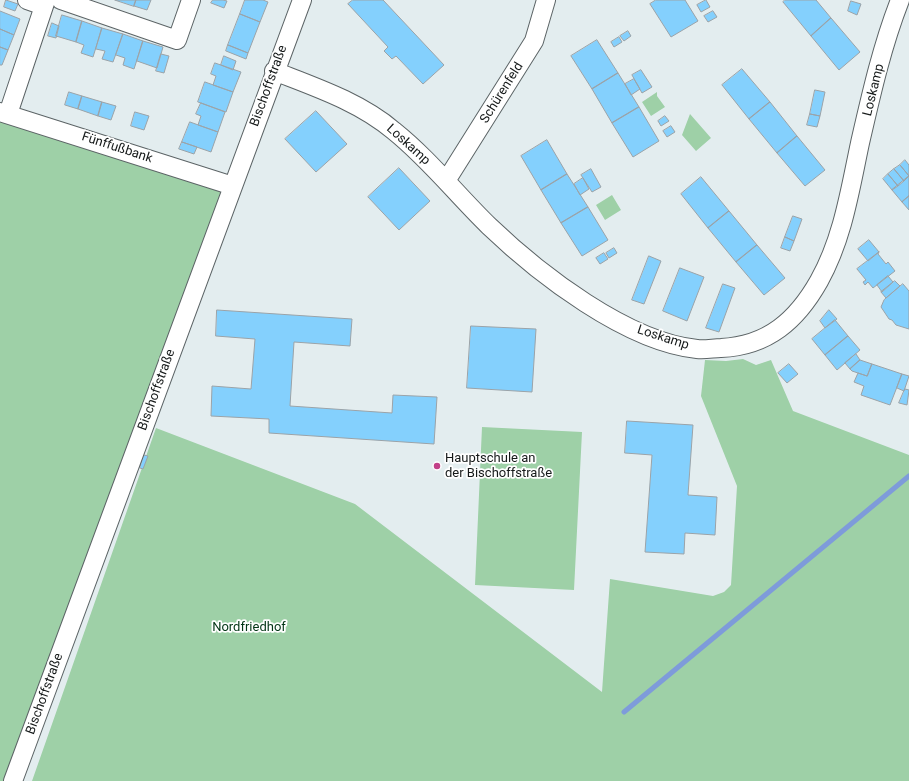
<!DOCTYPE html>
<meta charset="utf-8">
<style>
body{margin:0}
canvas{display:block;background:#e3edef}
</style>
<canvas width="909" height="781"></canvas>
<script>
const c = document.querySelector('canvas').getContext('2d');
c.lineJoin = 'round';
function fill(path, color) {
  c.fillStyle = color;
  c.fill(path, 'evenodd');
}
function trace(path, color, width, dash) {
  c.strokeStyle = color;
  c.lineWidth = width;
  c.lineCap = dash ? 'butt' : 'round';
  c.setLineDash(dash || []);
  c.stroke(path);
}
function label(font, color, halo, rows, align = 'center') {
  c.font = font + ' Roboto,sans-serif';
  c.lineWidth = 3.5;
  c.setLineDash([]);
  c.textBaseline = 'middle';
  c.strokeStyle = halo;
  c.fillStyle = color;
  for (const [text, x, y, turn = 0] of rows) {
    c.save();
    c.translate(x, y);
    c.rotate((+turn || 0) * Math.PI / 180);
    c.textAlign = isNaN(turn) ? turn : align;
    if (halo) c.strokeText(text, 0, 0);
    c.fillText(text, 0, 0);
    c.restore();
  }
}
const green = new Path2D(`
 M657,92V96L665,107L651,116L642,102Z
 M0,114L227,189L13,781H0Z
 M690,114L711,138L696,151L682,135Z
 M612,195L621,210L605,220L596,205Z
 M743,359L756,365L771,360L793,411L909,455V781H32L156,428L355,504L602,692L610,579L713,596L724,592L731,585L737,486L701,396L705,360L726,361Z
 M482,427L582,432L574,590L475,585Z`);
const stream = new Path2D(`
 M624,712L909,476`);
const building = new Path2D(`
 M6,0L18,4L15,11L4,7Z
 M115,0H136L134,6Z
 M136,0H151L147,10L134,6Z
 M213,0H223L227,1L224,8L211,3Z
 M245,0H263L268,2L260,22L240,14Z
 M353,0H383L444,65L423,84L396,56L392,59L384,51L388,47L348,4Z
 M656,0H685L698,21L671,37L650,4Z
 M706,0L710,7L701,12L697,5Z
 M785,0H816L831,18L811,36L783,2Z
 M851,1L861,4L857,15L848,11Z
 M0,11L20,19L14,35L0,29Z
 M713,11L717,17L708,22L704,16Z
 M240,14L260,22L248,53L228,45Z
 M62,15L82,21L76,42L56,36Z
 M831,18L860,52L839,70L811,36Z
 M82,21L102,28L93,57L81,53L84,45L76,42Z
 M52,23L59,26L56,38L48,36Z
 M102,28L123,34L113,62L102,59L105,51L96,49Z
 M0,29L14,35L8,50L0,47Z
 M628,31L631,36L624,41L620,36Z
 M123,34L143,41L134,69L123,65L125,58L116,55Z
 M619,37L622,42L614,47L611,42Z
 M597,40L618,73L592,89L571,56Z
 M143,41L163,47L157,68L137,61Z
 M228,45L248,53L246,59L226,51Z
 M0,47L8,50L2,65H0Z
 M161,54L169,56L164,73L156,71Z
 M224,56L236,61L233,70L221,65Z
 M215,63L241,72L233,92L213,85L216,76L211,74Z
 M742,69L770,102L749,119L722,85Z
 M641,70L652,87L642,93L632,75Z
 M618,73L639,107L612,123L592,89Z
 M634,79L640,89L631,95L625,84Z
 M205,82L233,92L226,112L198,102Z
 M815,90L825,92L820,116L810,114Z
 M69,92L82,96L78,109L65,105Z
 M82,96L102,102L98,116L78,109Z
 M102,102L116,106L111,120L98,116Z
 M770,102L797,136L777,153L749,119Z
 M201,103L225,112L218,132L198,125L201,116L196,114Z
 M639,107L659,141L633,157L612,123Z
 M316,111L347,144L316,172L285,139Z
 M135,112L149,116L144,130L131,126Z
 M810,114L820,116L817,127L807,125Z
 M665,116L669,121L661,126L658,121Z
 M190,122L218,132L211,152L182,142Z
 M671,126L675,132L667,137L663,131Z
 M797,136L825,170L805,186L777,153Z
 M547,140L567,174L541,190L521,156Z
 M182,142L197,147L194,154L179,149Z
 M905,160L909,165V176L900,165Z
 M900,165L909,176L904,181L894,169Z
 M399,168L430,201L399,230L368,197Z
 M591,169L601,187L592,192L581,175Z
 M894,169L904,181L898,186L888,174Z
 M567,174L588,207L561,223L541,190Z
 M888,174L898,186L892,190L883,179Z
 M909,176V196L902,202L892,190Z
 M701,177L729,211L708,228L681,194Z
 M583,178L589,189L580,195L574,184Z
 M909,196V210L902,202Z
 M588,207L608,240L582,256L561,223Z
 M729,211L757,245L736,262L708,228Z
 M793,216L802,219L794,241L785,237Z
 M785,237L794,241L790,251L781,248Z
 M869,240L879,252L868,261L858,249Z
 M757,245L785,278L764,295L736,262Z
 M614,248L617,253L609,258L606,253Z
 M879,252L878,254L886,264L888,262L895,271L873,288L868,282L865,285L863,282L866,280L857,269Z
 M604,253L608,259L600,264L596,258Z
 M649,256L661,261L644,304L632,300Z
 M680,268L704,277L687,321L663,311Z
 M888,276L893,282L882,292L877,285Z
 M895,281L900,286L886,298L881,292Z
 M723,284L735,288L719,332L706,328Z
 M903,284L909,291V329L896,325L892,320L889,319L881,307L884,300Z
 M217,310L352,319L350,346L294,342L290,406L392,413L393,395L437,397L434,444L269,433V419L211,416L212,386L251,389L255,339L216,336Z
 M829,310L837,319L825,328L820,321Z
 M835,320L848,336L825,355L812,339Z
 M471,326L536,329L532,392L467,388Z
 M848,336L860,350L837,370L825,355Z
 M856,354L860,360L850,369L845,363Z
 M860,360L872,364L867,376L852,371L850,369Z
 M789,364L798,374L787,383L778,373Z
 M872,364L902,374L890,405L861,395L864,386L854,382L858,373L867,376Z
 M902,374L909,376L904,391L897,388Z
 M905,389L909,390L907,405L899,403Z
 M627,421L693,425L688,495L717,497L715,535L685,533L684,554L645,552L652,455L625,453Z
 M144,455L148,456L143,469L140,468Z`);
const minor = new Path2D(`
 M27,0L44,6
 M61,0L177,40L191,0
 M274,71C315,87 360,102 394,131C429,159 457,195 489,226C539,274 627,342 697,349C705,350 714,348 721,348C768,346 797,320 819,281C843,238 850,190 860,143C871,95 882,46 900,0
 M0,112L233,186
 M8,114L46,0
 M446,181L534,41L546,0
 M13,781L302,0`);
const markers = [
 [437,466,4,"#c24088"]
];
const streetNames = [
 ["Bischoffstraße",269,86,-70],
 ["Loskamp",874,90,-76],
 ["Schürenfeld",502,93,-58],
 ["Loskamp",408,145,42],
 ["Fünffußbank",117,148,18],
 ["Loskamp",663,338,18],
 ["Bischoffstraße",157,390,-70],
 ["Bischoffstraße",45,694,-70]
];
const poiNames = [
 ["Hauptschule an",445,459],
 ["der Bischoffstraße",445,474]
];
const parkNames = [
 ["Nordfriedhof",249,628]
];
fill(green, '#9ed0a7');
trace(stream, '#7e9bda', 5);
fill(building, '#84d0fd');
trace(building, '#9ba3a8', 1);
trace(minor, '#5c6466', 20);
trace(minor, '#fff', 18);
for (const [x, y, r, color] of markers) {
  const dot = new Path2D();
  dot.arc(x, y, r, 0, 2 * Math.PI);
  c.fillStyle = color;
  c.fill(dot);
  trace(dot, '#fff', 1.5);
}
label('13px', '#151919', '#fff', streetNames);
label('13px', '#151919', '#fff', poiNames, 'left');
label('13px', '#023515', '#fff', parkNames);
</script>
